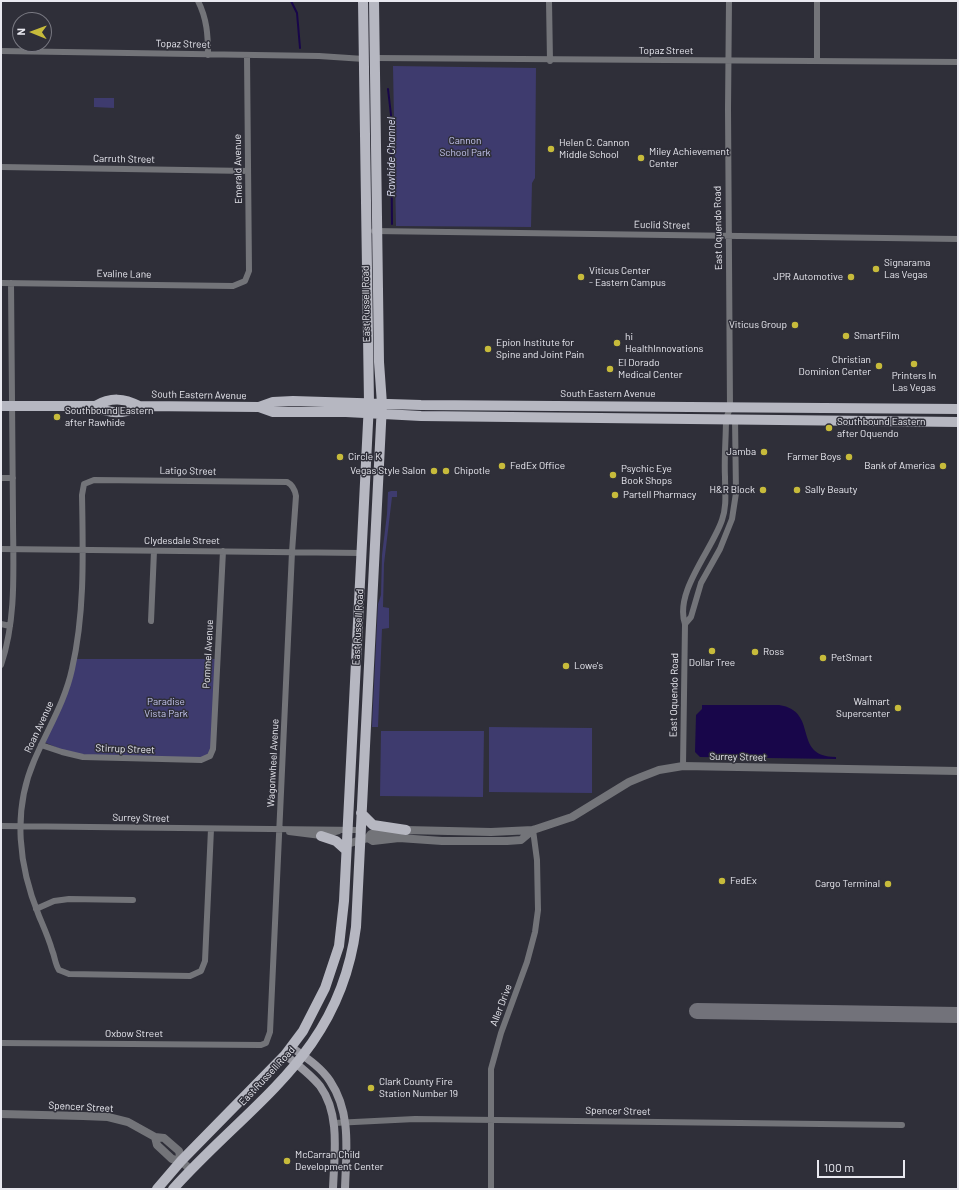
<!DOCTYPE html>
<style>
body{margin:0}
#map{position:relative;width:959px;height:1190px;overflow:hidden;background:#2f2f39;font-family:Barlow,sans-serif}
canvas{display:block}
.frame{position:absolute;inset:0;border:2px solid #e9e9f0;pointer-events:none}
.north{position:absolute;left:12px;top:12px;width:40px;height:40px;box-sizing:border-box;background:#2f2f39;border:1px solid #797982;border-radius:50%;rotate:271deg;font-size:11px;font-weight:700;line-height:16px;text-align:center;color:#e9e9f0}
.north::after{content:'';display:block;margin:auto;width:14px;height:18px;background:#c7bb3b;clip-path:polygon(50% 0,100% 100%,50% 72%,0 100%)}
.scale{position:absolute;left:817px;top:1160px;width:88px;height:18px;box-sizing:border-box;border:2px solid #e9e9f0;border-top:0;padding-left:5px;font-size:12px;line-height:14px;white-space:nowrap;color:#e9e9f0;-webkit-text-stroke:3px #2f2f39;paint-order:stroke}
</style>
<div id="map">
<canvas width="959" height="1190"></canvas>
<div class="frame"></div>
<div class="north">N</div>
<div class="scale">100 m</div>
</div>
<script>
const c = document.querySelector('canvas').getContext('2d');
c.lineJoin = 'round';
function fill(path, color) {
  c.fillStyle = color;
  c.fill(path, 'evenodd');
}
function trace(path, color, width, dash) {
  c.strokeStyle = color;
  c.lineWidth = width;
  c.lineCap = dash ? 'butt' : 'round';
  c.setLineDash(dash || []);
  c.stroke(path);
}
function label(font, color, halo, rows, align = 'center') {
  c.font = font + ' Barlow,sans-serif';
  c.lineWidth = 3;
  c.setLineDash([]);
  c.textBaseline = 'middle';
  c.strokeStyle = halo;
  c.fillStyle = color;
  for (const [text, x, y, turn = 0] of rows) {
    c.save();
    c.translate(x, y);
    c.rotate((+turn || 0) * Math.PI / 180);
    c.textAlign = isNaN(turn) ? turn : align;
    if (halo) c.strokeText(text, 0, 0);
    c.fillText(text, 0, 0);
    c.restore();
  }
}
const green = new Path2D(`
 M393,66L536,68L535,178L532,183L531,227L396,226Z
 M94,98H114V108L94,107Z
 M391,491H397V497H392L384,564L383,607L389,608V628L382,629L378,727H372L378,604L381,595L382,555L387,514L388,492Z
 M75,659H218L213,751L207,758L100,757L67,752L44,742Z
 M489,727L592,728V793L489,792Z
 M381,731H484L483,797L380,796Z`);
const water = new Path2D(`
 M702,705H779C820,711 791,757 836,757V759L700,757L695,752L696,715L702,709Z`);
const stream = new Path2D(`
 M291,1L297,13L300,48
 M388,89L391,115L392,224`);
const taxiway = new Path2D(`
 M697,1011L958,1015`);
const minor = new Path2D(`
 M198,1C207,19 208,35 208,55
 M549,1L550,61
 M1,51L319,56L364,59
 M375,58L958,62
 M817,61V1
 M1,167L248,171
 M374,231L958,239
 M1,283L233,286L245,281L249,271L247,56
 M1,478H13
 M1,549L362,553
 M151,621L154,551
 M1,624L10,626
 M685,624L691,617L701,583L720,549L732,519L736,493L735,418
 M1,665C17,618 13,566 13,517C13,439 11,361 11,283
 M41,745L62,752L83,757L201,760L210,756L213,749L223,551
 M683,766L685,624C674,592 712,550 722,520C727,506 725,492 725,477C724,458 726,438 726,419L730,408L728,109L729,1
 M1,826L360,830
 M289,832L321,836L339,831
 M36,909L54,901L69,899L133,900
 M1,1043L261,1045L266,1043L270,1032L292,552L296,496C295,490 293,485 287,482L94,480L84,484L82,495C83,553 85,612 72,669C65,702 47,730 34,761C12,812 19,867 39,916C44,928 49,939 52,950C55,957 55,964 59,970L69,974L190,976L201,971L205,961L211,829
 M334,1123L415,1119L902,1125
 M491,1189V1069L501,1033L527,962L535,932L538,910L537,860L533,830`);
const tertiary = new Path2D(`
 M368,838L373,841L399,838L442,841H507L521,840L533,830
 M347,844L368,838L371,834L406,830L491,832L533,830L572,817L629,782L641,777L659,770L683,766L958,771
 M1,1114L83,1116L108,1117L128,1122L155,1137L164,1138L179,1151L181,1161
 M155,1137L157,1145L172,1159L181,1161L191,1170`);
const secondary = new Path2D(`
 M291,1047C305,1057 321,1067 330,1081C352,1114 346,1152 345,1189
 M285,1055C297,1064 310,1074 320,1086C341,1115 334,1156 333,1189`);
const primary = new Path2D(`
 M1,406H95C111,397 124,398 139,406
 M95,406C110,415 124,414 139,406L259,407L273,402L293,401L421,405L958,409
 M259,407L273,412H346L421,416L958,422
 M361,813L373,825L406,830
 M321,836L336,841L346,850
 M157,1189L181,1161L285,1055L303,1031L325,988L339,946L344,901L369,403L363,1
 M173,1189C251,1102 340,1055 356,927L382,404L379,362L374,1`);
const markers = [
 [551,149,4,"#c7bb3b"],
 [641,158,4,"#c7bb3b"],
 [876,269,4,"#c7bb3b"],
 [581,277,4,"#c7bb3b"],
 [851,277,4,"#c7bb3b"],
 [795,325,4,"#c7bb3b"],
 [846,336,4,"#c7bb3b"],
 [617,343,4,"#c7bb3b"],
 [488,349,4,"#c7bb3b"],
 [914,364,4,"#c7bb3b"],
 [879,366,4,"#c7bb3b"],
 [610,369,4,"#c7bb3b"],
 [57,417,4,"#c7bb3b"],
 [829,428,4,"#c7bb3b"],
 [764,452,4,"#c7bb3b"],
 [340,457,4,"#c7bb3b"],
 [849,457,4,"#c7bb3b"],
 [502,466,4,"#c7bb3b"],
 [943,466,4,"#c7bb3b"],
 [434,471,4,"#c7bb3b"],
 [446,471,4,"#c7bb3b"],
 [613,475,4,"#c7bb3b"],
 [763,490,4,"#c7bb3b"],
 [797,490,4,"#c7bb3b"],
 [615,495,4,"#c7bb3b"],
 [712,651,4,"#c7bb3b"],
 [755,652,4,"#c7bb3b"],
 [823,658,4,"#c7bb3b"],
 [566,666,4,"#c7bb3b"],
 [898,708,4,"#c7bb3b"],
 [722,881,4,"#c7bb3b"],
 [888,884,4,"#c7bb3b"],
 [371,1088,4,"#c7bb3b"],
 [287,1161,4,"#c7bb3b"]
];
const streetNames = [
 ["Topaz Street",183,44,1],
 ["Topaz Street",666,51],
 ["Carruth Street",124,159,1],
 ["Emerald Avenue",238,169,-91],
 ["Euclid Street",662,225,1],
 ["East Oquendo Road",718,228,-91],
 ["Evaline Lane",124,274,1],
 ["East Russell Road",366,304,-91],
 ["South Eastern Avenue",608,394],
 ["South Eastern Avenue",199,395,1],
 ["Latigo Street",188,471,1],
 ["Clydesdale Street",182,541],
 ["East Russell Road",358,627,-87],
 ["Pommel Avenue",208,654,-87],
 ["East Oquendo Road",674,695,-89],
 ["Roan Avenue",39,727,-65],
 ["Stirrup Street",125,749,2],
 ["Surrey Street",738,757,1],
 ["Wagonwheel Avenue",273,763,-87],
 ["Surrey Street",141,818,1],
 ["Aller Drive",501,1005,-69],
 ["Oxbow Street",134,1034],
 ["East Russell Road",267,1076,-47],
 ["Spencer Street",81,1107,3],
 ["Spencer Street",618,1111,1]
];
const parkNames = [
 ["Cannon",465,141],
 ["School Park",465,153],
 ["Paradise",166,702],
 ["Vista Park",166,714]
];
const poiNames = [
 ["Helen C. Cannon",559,143],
 ["Middle School",559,155],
 ["Miley Achievement",649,152],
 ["Center",649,164],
 ["Signarama",884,263],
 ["Las Vegas",884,275],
 ["Viticus Center",589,271],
 ["- Eastern Campus",589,283],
 ["JPR Automotive",843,277,"right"],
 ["Viticus Group",787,325,"right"],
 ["SmartFilm",854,336],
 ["hi",625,337],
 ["HealthInnovations",625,349],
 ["Epion Institute for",496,343],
 ["Spine and Joint Pain",496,355],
 ["Christian",871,360,"right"],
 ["Dominion Center",871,372,"right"],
 ["El Dorado",618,363],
 ["Medical Center",618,375],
 ["Printers In",914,376,"center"],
 ["Las Vegas",914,388,"center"],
 ["Southbound Eastern",65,411],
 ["after Rawhide",65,423],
 ["Southbound Eastern",837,422],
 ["after Oquendo",837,434],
 ["Jamba",756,452,"right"],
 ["Circle K",348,457],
 ["Farmer Boys",841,457,"right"],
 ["FedEx Office",510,466],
 ["Bank of America",935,466,"right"],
 ["Psychic Eye",621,469],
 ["Book Shops",621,481],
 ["Vegas Style Salon",426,471,"right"],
 ["Chipotle",454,471],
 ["H&R Block",755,490,"right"],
 ["Sally Beauty",805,490],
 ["Partell Pharmacy",623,495],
 ["Ross",763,652],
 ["PetSmart",831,658],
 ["Dollar Tree",712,663,"center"],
 ["Lowe's",574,666],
 ["Walmart",890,702,"right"],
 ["Supercenter",890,714,"right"],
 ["FedEx",730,881],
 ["Cargo Terminal",880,884,"right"],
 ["Clark County Fire",379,1082],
 ["Station Number 19",379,1094],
 ["McCarran Child",295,1155],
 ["Development Center",295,1167]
];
const waterNames = [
 ["Rawhide Channel",391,157,-90]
];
fill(green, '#3e3b6e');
fill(water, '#18064a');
trace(stream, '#18064a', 2);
trace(taxiway, '#72727a', 16);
trace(minor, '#737479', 6);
trace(tertiary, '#737479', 8);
trace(secondary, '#9999a1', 8);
trace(primary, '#b6b7c1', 10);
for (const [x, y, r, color] of markers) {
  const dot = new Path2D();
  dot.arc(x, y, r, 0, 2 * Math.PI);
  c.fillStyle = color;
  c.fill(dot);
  trace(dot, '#2f2f39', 1.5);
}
label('10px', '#e9e9f0', '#2f2f39', streetNames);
label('10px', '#c5c6ef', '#2f2f39', parkNames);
label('10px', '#e9e9f0', '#2f2f39', poiNames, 'left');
label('italic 11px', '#dedff4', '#2f2f39', waterNames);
</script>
